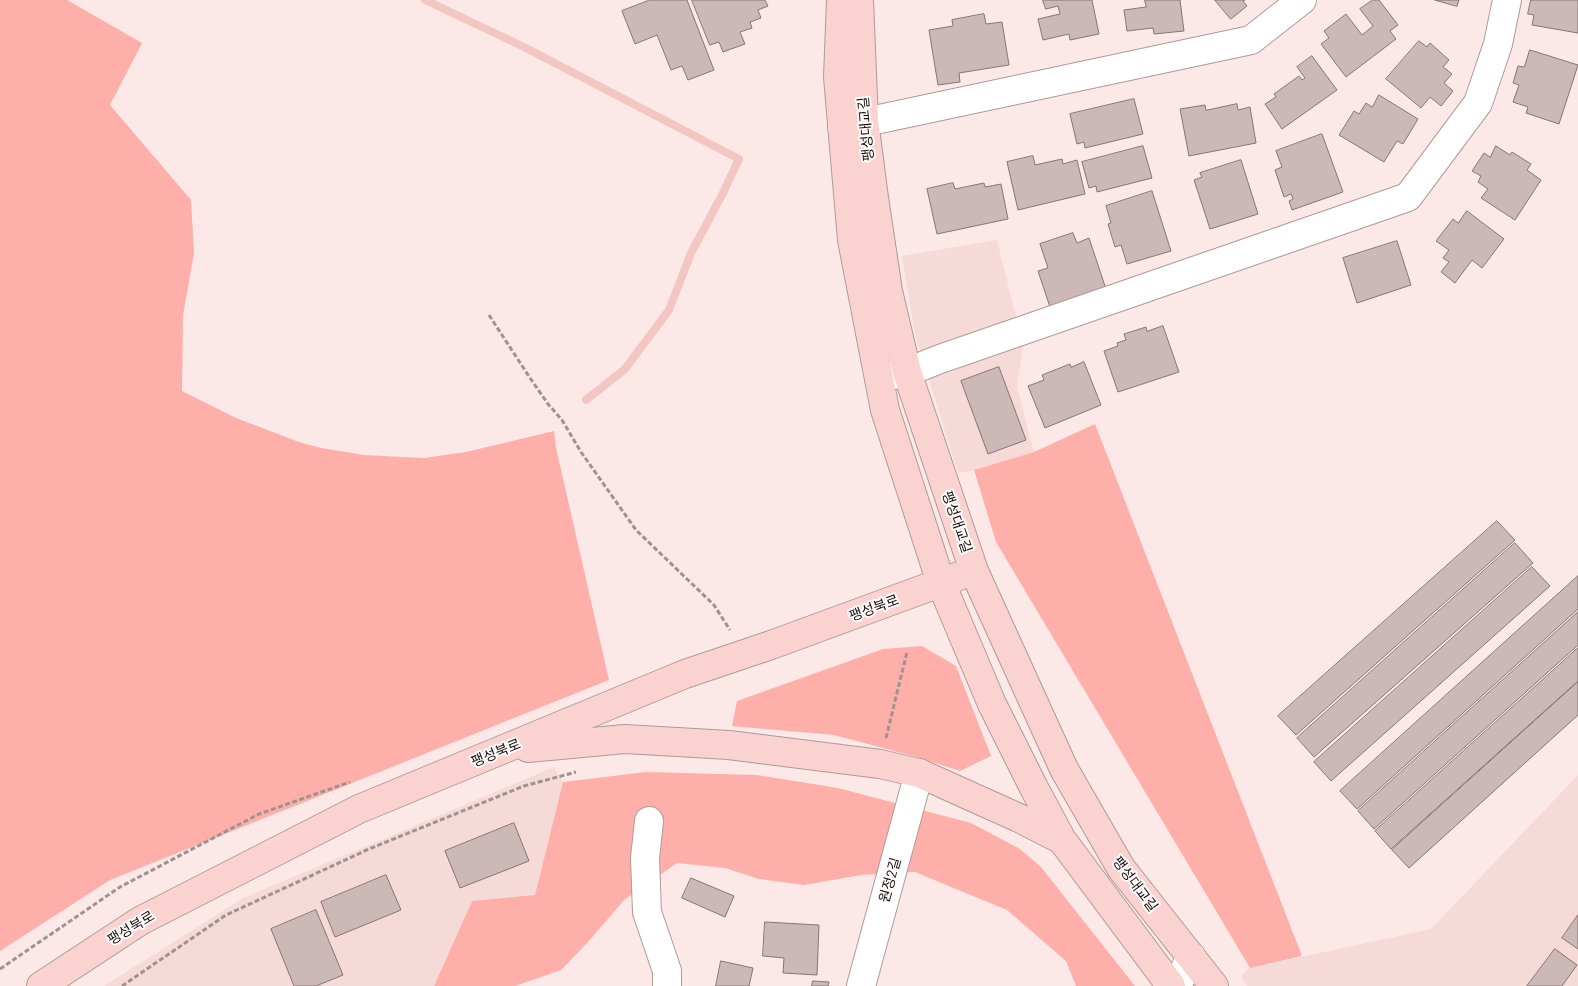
<!DOCTYPE html>
<meta charset="utf-8">
<style>
body{margin:0}
canvas{display:block;background:#fce9e7}
</style>
<canvas width="1578" height="986"></canvas>
<script>
const c = document.querySelector('canvas').getContext('2d');
c.lineJoin = 'round';
function fill(path, color) {
  c.fillStyle = color;
  c.fill(path, 'evenodd');
}
function trace(path, color, width, dash) {
  c.strokeStyle = color;
  c.lineWidth = width;
  c.lineCap = dash ? 'butt' : 'round';
  c.setLineDash(dash || []);
  c.stroke(path);
}
function label(font, color, halo, rows, align = 'center') {
  c.font = font + ' Barlow,"Noto Sans KR",sans-serif';
  c.lineWidth = 4;
  c.setLineDash([]);
  c.textBaseline = 'middle';
  c.strokeStyle = halo;
  c.fillStyle = color;
  for (const [text, x, y, turn = 0] of rows) {
    c.save();
    c.translate(x, y);
    c.rotate((+turn || 0) * Math.PI / 180);
    c.textAlign = isNaN(turn) ? turn : align;
    if (halo) c.strokeText(text, 0, 0);
    c.fillText(text, 0, 0);
    c.restore();
  }
}
const built = new Path2D(`
 M997,240L1023,345L1017,387L1034,452L974,470L958,473L915,335L902,256Z
 M554,767L563,782L535,896L472,901L434,986H104L243,898Z
 M1578,775V986H1247L1241,976L1250,968L1431,929Z`);
const green = new Path2D(`
 M0,0H67L142,43L110,105L191,200L194,253L183,315L182,391L236,418L299,442L321,448L364,455L424,458L466,452L554,431L556,448L609,680L110,880L0,951Z
 M1095,424L1302,956L1250,968L996,542L974,470L1034,452Z
 M922,646L956,666L991,756L960,771L917,757L834,735L732,726L737,701L883,649Z
 M646,772L757,775L838,788L971,823L1020,849L1041,867L1135,986H1076L1066,961L1007,910L915,872L861,875L804,885L759,879L725,868L677,863L624,900L588,942L561,970L515,986H434L472,901L535,895L563,782Z`);
const stream = new Path2D(`
 M425,0L524,47L739,159L723,193L691,253L669,310L625,369L586,400`);
const building = new Path2D(`
 M650,0H687L714,70L688,80L682,66L671,70L657,35L635,44L622,11Z
 M692,0H765L768,6L758,10L761,18L750,22L752,28L740,32L745,44L723,52L719,42L710,45Z
 M1043,0H1092L1099,34L1070,40L1069,34L1043,40L1038,19L1060,14L1058,6L1046,9Z
 M1145,0H1180L1184,31L1154,34L1153,28L1127,31L1124,10L1146,7Z
 M1215,0H1245L1243,1L1247,6L1231,19Z
 M1373,0H1379L1398,25L1390,31L1396,39L1346,77L1321,44L1329,38L1324,31L1346,14L1362,35L1373,26L1360,9Z
 M1435,0H1459L1457,6Z
 M1531,0H1578V33L1532,25L1534,15L1528,14Z
 M984,14L986,24L1002,22L1009,65L959,73L960,82L938,85L929,30L953,26L952,20Z
 M1419,41L1427,47L1430,43L1449,60L1443,67L1452,74L1444,83L1453,91L1441,106L1430,97L1421,108L1386,79Z
 M1530,50L1578,65L1559,124L1526,113L1528,107L1513,102L1519,85L1513,83L1518,66L1524,67Z
 M1312,56L1337,90L1282,129L1265,104L1276,97L1274,94L1299,76L1302,80L1305,78L1297,67Z
 M1379,95L1418,119L1403,144L1397,141L1384,162L1339,135L1354,111L1359,114L1366,103L1372,107Z
 M1134,99L1143,134L1085,148L1084,142L1077,144L1070,114Z
 M1237,104L1238,110L1250,107L1256,143L1189,156L1180,109L1205,105L1206,110Z
 M1322,134L1343,192L1292,210L1289,201L1293,199L1291,194L1284,197L1275,170L1282,167L1276,151Z
 M1143,146L1152,178L1097,192L1096,186L1089,188L1082,162Z
 M1496,146L1510,155L1512,152L1531,164L1527,170L1541,180L1515,220L1481,198L1488,189L1478,182L1481,176L1472,171L1484,153L1490,157Z
 M1033,156L1035,165L1062,159L1063,164L1077,160L1085,194L1018,210L1007,162Z
 M1241,160L1258,214L1210,229L1194,180L1202,177L1200,173Z
 M953,183L955,189L984,183L985,187L1001,184L1008,219L937,234L927,189Z
 M1152,191L1171,251L1127,264L1121,245L1115,247L1108,224L1111,223L1106,206Z
 M1467,211L1504,239L1482,268L1472,260L1455,283L1441,272L1449,262L1443,258L1449,250L1436,241L1453,219L1458,223Z
 M1073,233L1077,243L1089,238L1106,289L1050,307L1038,271L1048,268L1040,244Z
 M1397,241L1411,285L1357,303L1343,258Z
 M1163,326L1179,372L1118,392L1104,351L1118,346L1117,343L1126,340L1124,334L1146,327L1147,331Z
 M1084,362L1101,405L1045,428L1028,386L1044,380L1042,375L1070,364L1071,367Z
 M999,367L1026,440L988,454L961,381Z
 M1497,521L1515,540L1296,735L1278,716Z
 M1515,543L1533,563L1314,757L1297,738Z
 M1532,567L1550,586L1331,781L1314,762Z
 M1578,576V609L1357,809L1340,791Z
 M1578,612V645L1374,829L1358,811Z
 M1578,648V681L1391,849L1375,831Z
 M1578,682V715L1409,868L1392,850Z
 M514,823L529,861L460,888L445,851Z
 M386,875L401,910L335,937L321,902Z
 M691,878L734,896L725,917L682,898Z
 M316,910L343,975L316,986H294L271,929Z
 M1578,915V949L1562,938Z
 M765,922L819,925L817,975L783,973L784,958L763,956Z
 M1555,949L1577,965L1562,986H1527Z
 M721,961L753,968L749,986H716Z
 M813,981L829,982L828,986H812Z`);
const path = new Path2D(`
 M489,315L530,378L548,404L562,420L581,452L636,530L714,605L730,630
 M886,738L907,652
 M0,969L120,887L259,814L350,782
 M122,986L226,915L369,849L524,786L576,772`);
const minor = new Path2D(`
 M842,127L1251,40L1302,0
 M879,378L907,372L940,359L1408,197L1478,103L1498,44L1507,0
 M649,821L645,858L647,912L667,971V986
 M861,986L919,773
 M1177,986L1191,956`);
const secondary = new Path2D(`
 M841,0L838,77L852,240L885,410L941,583L992,704L1034,788L1062,840L1171,986
 M859,0L864,121L874,198L888,291L907,372L974,571L1064,769L1121,868L1214,986
 M528,748L625,739L729,745L880,764L919,773L1019,818L1062,840
 M41,986L140,921L359,809L685,674L771,645L959,576`);
const streetNames = [
 ["팽성대교길",866,129,-95],
 ["팽성대교길",957,522,71],
 ["팽성북로",874,608,-20],
 ["팽성북로",496,753,-22],
 ["원정2길",890,880,-74],
 ["팽성대교길",1135,884,53],
 ["팽성북로",131,928,-31]
];
fill(built, '#f6dad7');
fill(green, '#ffafa9');
trace(stream, '#f2c6c2', 8);
fill(building, '#cbb8b7');
trace(building, '#867574', 1);
trace(minor, '#ad9b99', 30);
trace(secondary, '#ad9b99', 30);
trace(path, '#9f9290', 3, [5, 2.5]);
trace(minor, '#fff', 28);
trace(secondary, '#fad2d0', 28);
label('14px', '#16100f', '#fefafa', streetNames);
</script>
